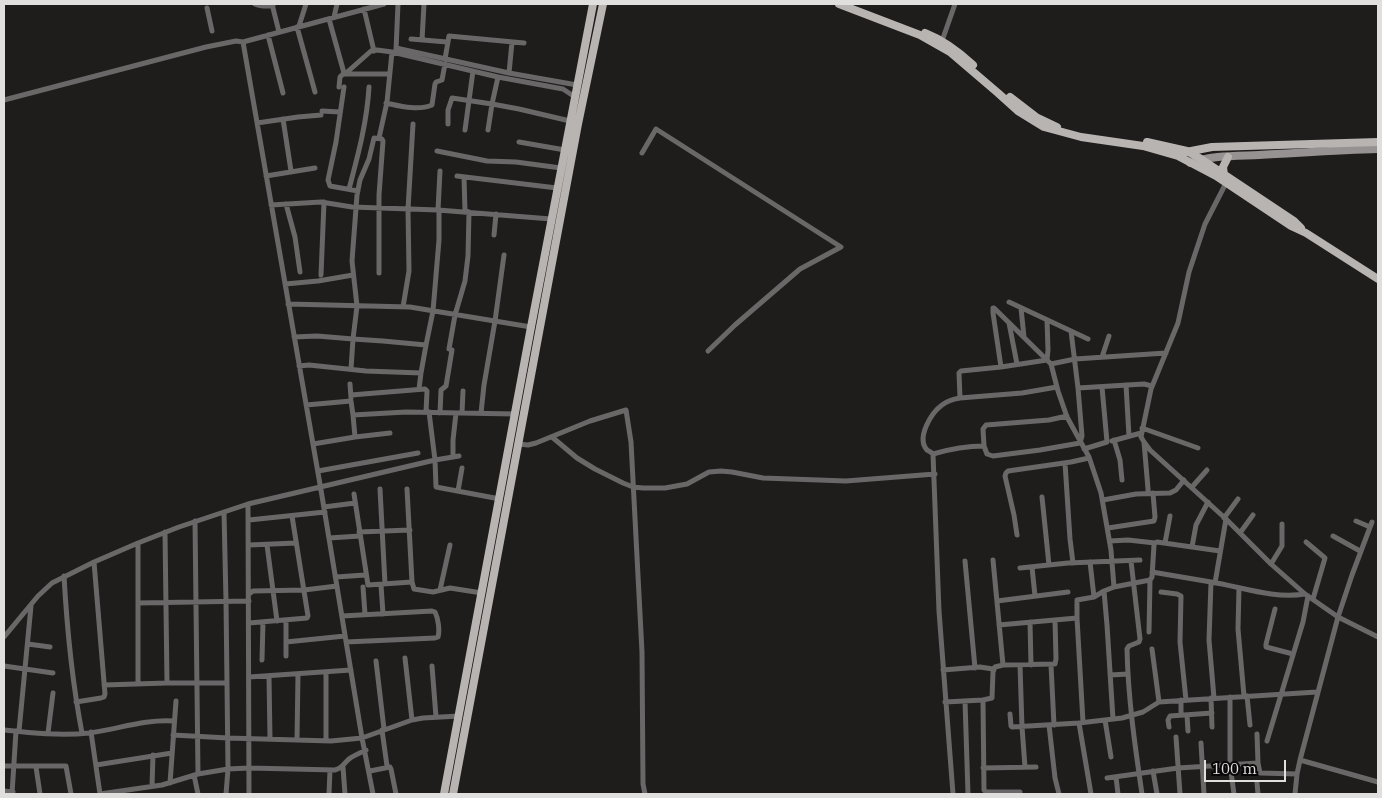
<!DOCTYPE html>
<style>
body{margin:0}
#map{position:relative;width:1382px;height:798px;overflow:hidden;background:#1f1c1c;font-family:"IBM Plex Serif",serif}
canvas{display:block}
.frame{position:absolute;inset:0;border:5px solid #e1dede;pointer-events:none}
.scale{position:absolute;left:1204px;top:760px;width:82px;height:22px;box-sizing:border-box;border:2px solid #e1dede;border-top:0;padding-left:6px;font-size:15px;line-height:18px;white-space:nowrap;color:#e1dede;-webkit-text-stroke:4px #080707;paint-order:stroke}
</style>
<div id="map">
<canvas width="1382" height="798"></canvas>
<div class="frame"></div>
<div class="scale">100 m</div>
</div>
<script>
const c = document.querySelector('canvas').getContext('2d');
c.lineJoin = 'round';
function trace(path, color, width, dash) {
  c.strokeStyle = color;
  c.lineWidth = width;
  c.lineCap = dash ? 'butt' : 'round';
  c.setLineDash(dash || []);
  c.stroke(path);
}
const street = new Path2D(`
 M255,4C261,7 267,6 273,6
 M272,4L279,32
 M207,8L212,31
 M364,9L374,51
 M334,17L337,4
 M329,19L344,73L345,74
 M299,26L306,4
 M297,27L315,92
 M268,35L283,93
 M411,39L447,42
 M422,40L424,4
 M942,41L955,4
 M243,42L321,490L362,738L373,794
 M396,48L509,73L577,85
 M396,50L398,4
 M445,59L449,36L524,43
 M509,73L512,42
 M389,74H345L371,51L377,50L392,52
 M339,87L340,77L344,73
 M344,87L336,142L328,180L330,186L358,191
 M4,100L206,47L236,41L243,42L384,4
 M386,103C400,106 418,111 432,105L435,84L436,82L442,80L445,64
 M322,111L340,112
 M283,119L291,171
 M570,121L519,109L492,104L498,77L563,89L575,97
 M257,123L298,117L321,115
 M448,124V110L452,98L492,104L488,130
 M465,130L473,71
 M379,138L387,102L392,52L498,77
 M519,142L565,150
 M437,151L487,161L516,162L561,168
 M642,153L656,129L841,247L800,269L735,325L708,351
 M266,176L315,168
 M457,176L557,188
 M1226,183L1205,224L1189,272L1178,323L1151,389L1141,437L1144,442L1150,450L1226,519L1271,564L1305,594
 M349,189C358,155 367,122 369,87
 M286,204L295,237L300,272
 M271,205L321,202L352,207L438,210L551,219
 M438,210L440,171
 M494,235L496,214
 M321,275L324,202
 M285,284L318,281L353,275
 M1009,302L1088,339
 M288,304L410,307L531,327
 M403,307L409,271L408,209L413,124
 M1021,308L1024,337
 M1009,323L1017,364
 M1071,331L1078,388L1144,384L1152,386
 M294,337L317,336L353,339L357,306L352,261L357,195L360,180L369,159L374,138L382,139L383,141L379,195V273
 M449,349L455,315L465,281L468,256L469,212L465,211L464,177
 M1102,357L1109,336
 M1051,364L1058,391L1067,417L1089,457L1101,493L1111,550L1114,587
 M299,366L309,365L366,371L421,373L419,389
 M1001,367L993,313V308H994L1051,364L1075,359L1166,353
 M351,369L353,339L383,341L426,345L433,311L439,240V210
 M421,373L426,345
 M350,384L351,398
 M1126,385L1129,436
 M1057,387L1022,393L960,398C954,399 947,401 942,405C931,413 916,438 927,450C929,451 931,452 933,454C950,449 967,446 984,446L987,454L993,456L1040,450L1080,443L1082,436L1078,388
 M351,395L425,389L427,391L426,412
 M960,398L959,373L961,371L1001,367L1047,360L1048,350L1047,320
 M306,405L351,401L353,415L406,412L515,414
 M429,412L435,460L459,456
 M440,413L441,390L446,386L452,350
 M462,413L463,391
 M481,413L484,385L495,321L504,255
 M1142,428L1198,448
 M355,437L390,433
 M552,437L577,458L595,469L623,483L633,487L643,488H665L687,484L709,472L721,471L732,472L763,478L846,481L935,474
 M1114,440L1120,460L1122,480
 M1112,441L1141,433
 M1144,442L1148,489V493H1150
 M313,444L355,437L353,415
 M518,444L528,445L536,443L590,421L626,410L631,442L642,652L643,784L645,794
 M984,446L983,429L986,425L1049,420L1067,416
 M1084,449L1107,442L1102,387
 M933,454L939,611L953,794
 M453,457V440L456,413
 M1065,463L1070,539L1073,563
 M318,471L418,453
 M1192,487L1207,470
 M380,489L385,584
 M407,489L412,582L414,589L433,592L450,588L482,593
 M458,491L462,468
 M354,494L368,585L412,582
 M1042,497L1049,565
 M1103,500L1136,494L1170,493L1176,490L1184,480
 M248,504L249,794
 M324,507L355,503
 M224,512L226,601L228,769L226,794
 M1224,518L1238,499
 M249,520L325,512
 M195,521L198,774
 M1356,521L1370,527
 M1108,528L1154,521L1155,517L1153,493
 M165,532L167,683
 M359,532L410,530
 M1240,533L1253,515
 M1017,535L1014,515L1005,476L1006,473L1008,471L1071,462L1089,458
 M1333,536L1360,551
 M329,538L360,536
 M1110,541L1128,540L1155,543
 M1306,542L1325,558L1313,599
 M1165,543L1170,516
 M249,545L296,543
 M267,545L277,621
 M1192,547L1196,525L1208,502
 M993,560L1003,665
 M965,561L975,668
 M1131,561L1140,639L1139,642L1129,646L1127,649C1128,698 1135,746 1142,794
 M1090,562L1094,597
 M1271,564L1282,546V524
 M1032,567L1035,596
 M1020,568L1068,563L1140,560
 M1152,572L1211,582
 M64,576C67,629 72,681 82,733
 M336,577L365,575
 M1215,583L1226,519
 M381,585L383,614
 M363,587L365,614
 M1239,588L1238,629L1244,696
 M440,590L450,545
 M1104,591L1107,625L1113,719
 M1161,592L1177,594L1181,596L1180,642L1186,700
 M249,594L253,591L304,590L337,586
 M997,601L1068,592
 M138,603L249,601
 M1275,609L1266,644V647L1293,654
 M342,616L432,611L435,612C438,618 440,630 438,637L435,638L346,642
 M286,621V656
 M1030,622L1031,665
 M249,623L307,618L308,616L292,516
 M999,625L1077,618
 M1149,632L1150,580
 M4,637L38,596L52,583L94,562L138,543L179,527L248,504L435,460L436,487L500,499
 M286,642L345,636
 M28,644L50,647
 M1152,649L1159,702
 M405,658L412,720
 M262,660L263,622
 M376,661L384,729
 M1020,665L1022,727L1025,767
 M1051,665L1054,725
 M4,666L53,673
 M432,666L436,717
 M943,670L980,667L993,669
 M326,672V741
 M1110,675L1128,674
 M269,676L270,739
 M249,677L351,670
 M138,683V543
 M104,685L167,683H227
 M1247,696L1250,725
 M1230,697V765L1234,794
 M1211,698L1212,727
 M1214,698L1209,640L1211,582C1242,587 1273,599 1305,594L1338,617L1352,575L1372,522
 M1181,700V715
 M965,701L968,794
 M76,702L101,698L104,697L105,694L94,562
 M945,702L983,700
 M1010,714L1011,726L1012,727L1079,723L1122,718L1143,712L1159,702L1317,692
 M1187,715L1188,731
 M1105,720L1111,757
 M1083,722L1077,618V600L1094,597L1104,591L1114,587L1150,580L1152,577L1154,545L1155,543L1157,542L1220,551
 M1079,723L1091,794
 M1049,725L1055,778L1059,794
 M1169,727L1168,720L1170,716L1212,713
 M4,730C32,733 61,736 89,733C119,729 144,719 174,721
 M382,730L387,766
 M19,731L31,606
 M91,732L100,794
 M48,733L53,693
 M1257,734L1258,763L1260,773L1297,774
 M173,735L228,738L331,741L362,738L412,720L423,718L459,716
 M1176,737L1180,794
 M297,740L298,674
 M1267,741L1303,622L1308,596
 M1201,743L1204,794
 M1300,760L1378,782
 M96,765L172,753
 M4,766H66L71,794
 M36,767L40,794
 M343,767L345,794
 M983,768L1036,767
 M370,771L390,767L391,769L396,794
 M1153,771L1157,794
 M194,775L198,794
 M1116,777L1118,794
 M1107,778L1178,768L1258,763
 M170,783L176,701
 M1257,783L1258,794
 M152,786L153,755
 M4,791L13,792
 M1020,792H986L984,790L983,700L992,698L993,672L995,667L1003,665L1055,664L1056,659L1055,620
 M12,794L16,731
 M100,794L162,785L198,774L228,769L249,768L335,770C343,768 344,763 349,759C354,755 360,753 366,750
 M329,794L330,770
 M1295,794L1297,774L1300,760L1338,617L1378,637`);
const secondary = new Path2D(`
 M1190,163C1212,155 1236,156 1259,155C1299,153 1338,150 1378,149`);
const primary = new Path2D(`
 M839,4L920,35L950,52L998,93L1018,111L1044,127L1081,137L1143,146L1178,156L1216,176L1291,226L1306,233L1378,279
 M925,33C943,40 959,52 973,65
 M1010,97L1036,117L1057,127
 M1147,142L1187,151L1201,159L1294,221L1301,228
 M1186,152L1212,147L1378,142
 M1224,175L1223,167L1228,157
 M444,794L531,327L593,4
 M453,794L554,252L578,124L603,4`);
trace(street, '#696767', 5);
trace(secondary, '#969291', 8);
trace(primary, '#b8b4b2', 8);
</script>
